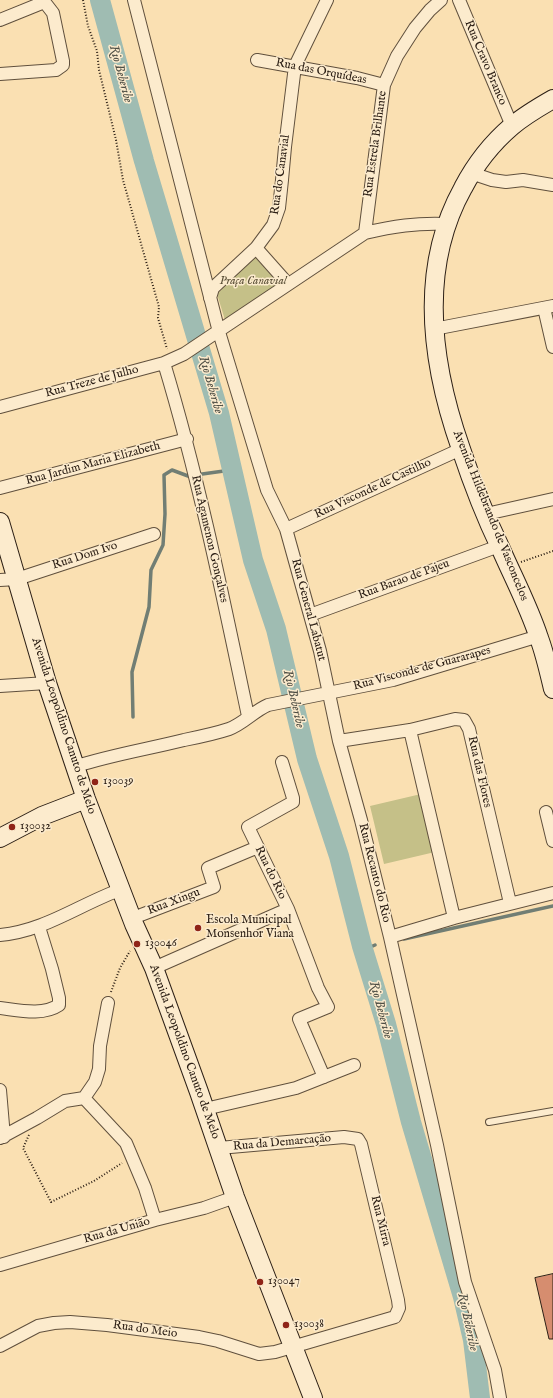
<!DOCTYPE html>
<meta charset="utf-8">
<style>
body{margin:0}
canvas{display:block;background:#fae0b2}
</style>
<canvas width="553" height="1398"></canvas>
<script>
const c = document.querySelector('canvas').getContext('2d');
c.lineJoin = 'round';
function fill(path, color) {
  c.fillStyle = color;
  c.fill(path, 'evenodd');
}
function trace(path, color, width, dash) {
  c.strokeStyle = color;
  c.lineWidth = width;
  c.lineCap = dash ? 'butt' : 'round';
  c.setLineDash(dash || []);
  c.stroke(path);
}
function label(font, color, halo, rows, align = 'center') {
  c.font = font + ' "IM FELL English",serif';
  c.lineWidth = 3;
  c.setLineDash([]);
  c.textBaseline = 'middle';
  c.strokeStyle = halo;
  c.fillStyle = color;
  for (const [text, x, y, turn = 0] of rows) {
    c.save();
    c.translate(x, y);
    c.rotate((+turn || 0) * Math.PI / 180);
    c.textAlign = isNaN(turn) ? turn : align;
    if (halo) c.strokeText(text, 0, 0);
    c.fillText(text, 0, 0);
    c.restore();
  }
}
const green = new Path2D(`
 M255,257L277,282V285L225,320L217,294Z
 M421,794L435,852L384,864L370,806Z`);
const stream = new Path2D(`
 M133,717L132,672L149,607L151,570L163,545L165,514L164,475L172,470L188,476L231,470
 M404,939L553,906
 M364,950L375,945`);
const river = new Path2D(`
 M100,0L144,161L219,413L253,560L276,629L307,759L339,856L362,946L386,1024L411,1122L463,1297L473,1340L480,1398`);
const building = new Path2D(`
 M553,1274V1339H549L535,1278Z`);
const path = new Path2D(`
 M83,0L88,26L97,51L99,70L116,140L123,180L159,307L158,318L167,349
 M521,562L553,551
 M111,992L120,968L130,951
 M29,1135L23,1148L51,1202L94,1181L122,1163`);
const lane = new Path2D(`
 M489,1122L553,1111`);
const street = new Path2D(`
 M134,0L219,332L267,490L286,529L320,651L339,741L361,820L390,937L437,1145L465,1282L495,1370L500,1398
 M459,0L512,126
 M0,20L42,3L46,4L53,13L63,61V65L56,70L0,74
 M257,60L357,78L384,85
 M471,173L492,180L506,182L523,180L553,185
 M365,233L384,85L397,56L415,28L430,10L441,0
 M256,248L288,284
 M210,298L213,288L256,248L273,225L279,208L282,180L285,147L295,66L327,0
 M544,308L553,347
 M434,329L553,306
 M164,363C199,479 223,597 248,716
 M0,407L164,363L184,354L365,233C394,226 416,223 445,224
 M0,488L187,439
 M486,514L553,499
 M286,529L461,449
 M0,580L17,579L154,534
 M310,615L499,546
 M0,686L47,683
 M410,730L454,918
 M339,741L410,730L455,719L464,720L469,729L510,903
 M282,762L293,798V802L248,827L288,909L318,988L328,1007L299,1019L324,1077
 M77,766C111,755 148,749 184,740C199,737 214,734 229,729C243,724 254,711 268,705L393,680L539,636
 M546,812L553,841
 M133,918L214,887L208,868L258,847
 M0,935C45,931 80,904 122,889
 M390,937L454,918L553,893
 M154,968L288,909
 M0,1008C18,1010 43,1016 59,1005V998L52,969L39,927
 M0,1090L4,1137
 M84,1098L126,1143L145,1188L155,1220
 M205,1109L296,1088L354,1065
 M0,1138L37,1118L65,1101L84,1098L95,1082L99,1069L100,1046L108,1003
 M0,1265L155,1220L204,1208L235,1197
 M0,1346L38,1326L54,1323L70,1322L107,1325L199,1337L218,1341L259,1354L275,1352L395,1317L399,1308L398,1300L361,1144L358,1139L344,1137L219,1148`);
const secondary = new Path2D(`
 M553,99C539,107 524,116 512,126C492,143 475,165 463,188C418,269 431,364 461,449C472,482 485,516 500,547C513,577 529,607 539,638C545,654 549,672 553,689
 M0,522L47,683L86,799L134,924L154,968L199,1092L235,1197L313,1398
 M0,838L42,816L86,799`);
const markers = [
 [95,782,4,"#8f2418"],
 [12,827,4,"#8f2418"],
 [198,928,4,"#8f2418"],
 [137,944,4,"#8f2418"],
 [260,1282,4,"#8f2418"],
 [286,1325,4,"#8f2418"]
];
const streetNames = [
 ["Rua Cravo Branco",485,63,67],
 ["Rua das Orquídeas",321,72,11],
 ["Rua Estrela Brilhante",376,144,-82],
 ["Rua do Canavial",281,175,-82],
 ["Rua Treze de Julho",92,382,-15],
 ["Rua Jardim Maria Elizabeth",93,464,-15],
 ["Rua Visconde de Castilho",373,489,-25],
 ["Avenida Hildebrando de Vasconcelos",490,516,68],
 ["Rua Agamenon Gonçalves",209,539,77],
 ["Rua Dom Ivo",85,556,-18],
 ["Rua Barao de Pajeu",404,580,-20],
 ["Rua General Labatut",308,610,75],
 ["Rua Visconde de Guararapes",422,669,-15],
 ["Avenida Leopoldino Canuto de Melo",63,726,72],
 ["Rua das Flores",479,772,77],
 ["Rua do Rio",270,873,64],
 ["Rua Recanto do Rio",374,873,76],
 ["Rua Xingu",174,902,-21],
 ["Avenida Leopoldino Canuto de Melo",184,1052,70],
 ["Rua da Demarcação",282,1143,-5],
 ["Rua Mirra",380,1221,76],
 ["Rua da União",117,1231,-16],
 ["Rua do Meio",145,1330,8]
];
const parkNames = [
 ["Praça Canavial",253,282]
];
const poiNames = [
 ["130039",103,782],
 ["130032",20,827],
 ["Escola Municipal",206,921],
 ["Monsenhor Viana",206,935],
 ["130046",145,944],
 ["130047",268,1282],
 ["130038",294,1325]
];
const waterNames = [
 ["Rio Beberibe",120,74,75],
 ["Rio Beberibe",210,385,74],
 ["Rio Beberibe",293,699,77],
 ["Rio Beberibe",380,1010,75],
 ["Rio Beberibe",467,1322,78]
];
fill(green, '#c5c088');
trace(stream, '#717e74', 3.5);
trace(river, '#9fbcb2', 20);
fill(building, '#d68d6f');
trace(building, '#2d2016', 1);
trace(lane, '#60503d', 8);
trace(street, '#60503d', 14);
trace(secondary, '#2d2016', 20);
trace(path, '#2d2016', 2, [1, 2]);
trace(lane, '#fcebcd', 6);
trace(street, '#fcebcd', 12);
trace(secondary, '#fcebcd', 18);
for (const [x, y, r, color] of markers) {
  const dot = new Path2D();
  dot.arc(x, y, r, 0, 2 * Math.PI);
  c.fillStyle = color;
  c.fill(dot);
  trace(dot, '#fcebcd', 1.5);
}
label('12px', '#2d2016', '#fcebcd', streetNames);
label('italic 12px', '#5b5038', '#fcebcd', parkNames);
label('12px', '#2d2016', '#fcebcd', poiNames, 'left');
label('italic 13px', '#4f4f45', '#fcebcd', waterNames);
</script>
